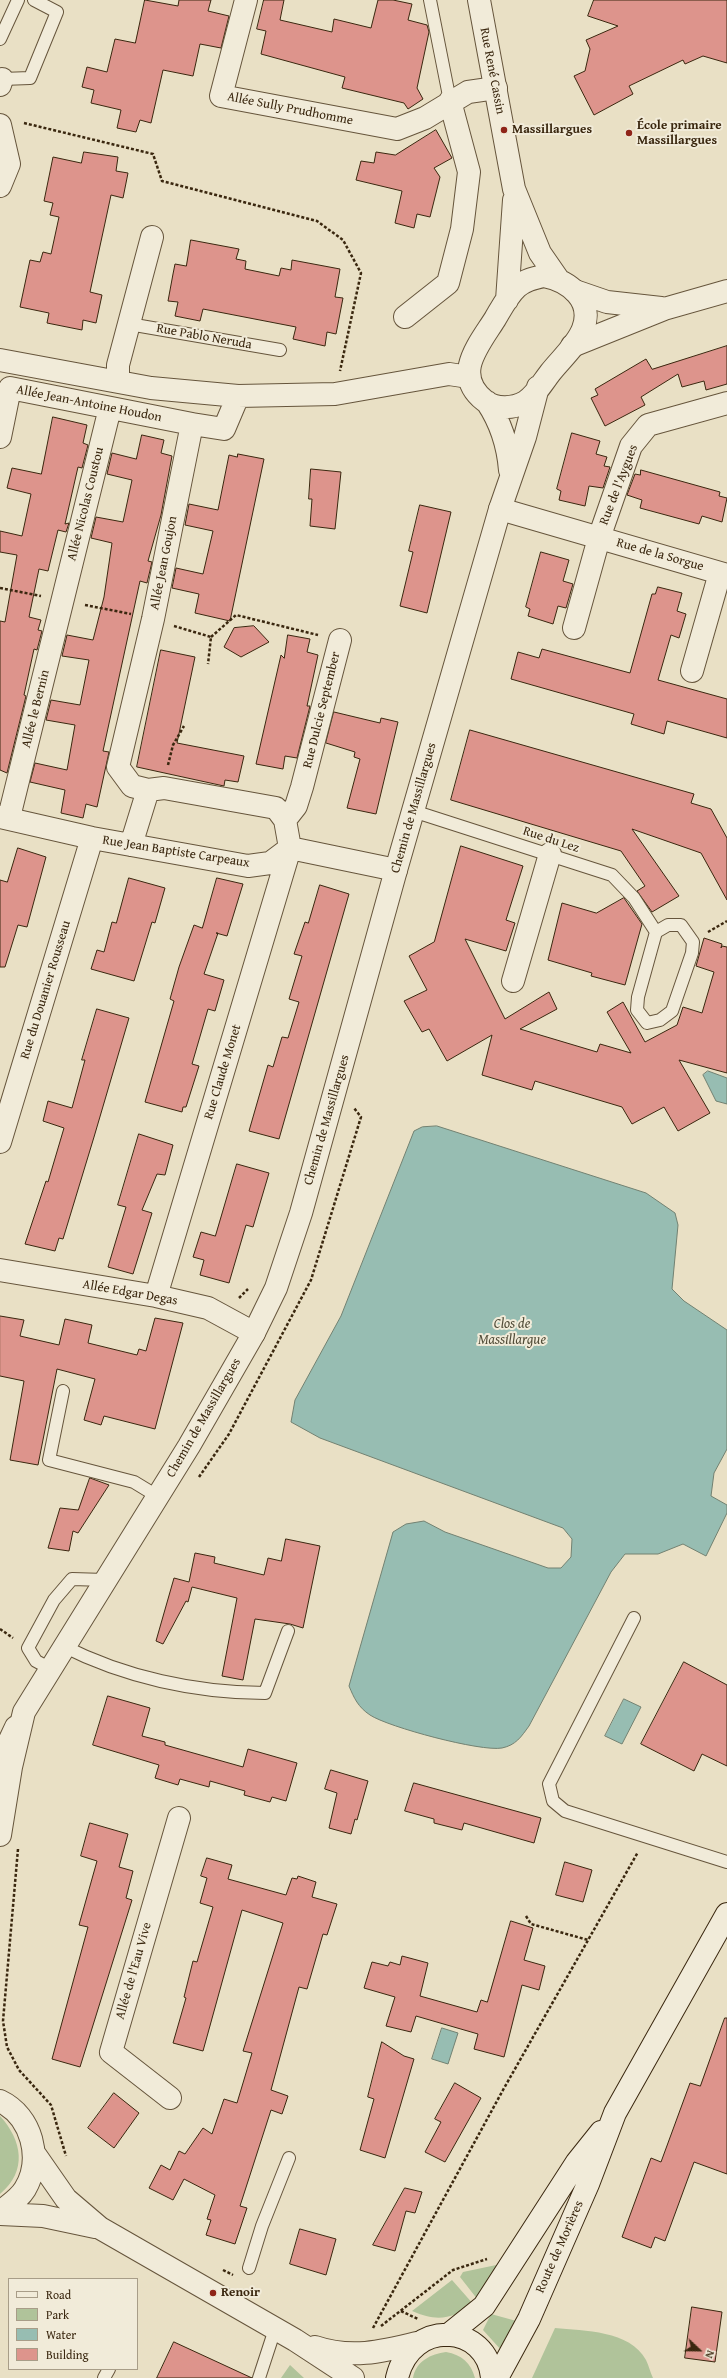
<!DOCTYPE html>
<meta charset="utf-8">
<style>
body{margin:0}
#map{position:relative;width:727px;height:2378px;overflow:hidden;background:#e9e0c5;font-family:"Gentium Book Plus",serif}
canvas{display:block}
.legend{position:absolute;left:8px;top:2278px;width:130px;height:92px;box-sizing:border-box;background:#f1ebd9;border:1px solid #a89d88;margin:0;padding:5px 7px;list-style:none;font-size:12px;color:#3a270f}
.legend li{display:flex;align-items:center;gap:8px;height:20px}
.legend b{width:20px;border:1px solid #a89d88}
.north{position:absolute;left:679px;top:2330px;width:40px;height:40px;-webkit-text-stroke:3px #f1ebd9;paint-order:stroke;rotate:112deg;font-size:11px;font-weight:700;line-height:16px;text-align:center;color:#3a270f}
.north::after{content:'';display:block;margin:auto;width:14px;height:18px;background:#3a270f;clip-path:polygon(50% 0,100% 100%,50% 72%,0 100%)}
</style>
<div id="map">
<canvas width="727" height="2378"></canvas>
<ul class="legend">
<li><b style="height:5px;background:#f1ebd9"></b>Road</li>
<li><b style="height:11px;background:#b0c39a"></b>Park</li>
<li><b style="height:11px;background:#97bdb2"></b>Water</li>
<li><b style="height:11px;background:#dd948c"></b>Building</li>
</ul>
<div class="north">N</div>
</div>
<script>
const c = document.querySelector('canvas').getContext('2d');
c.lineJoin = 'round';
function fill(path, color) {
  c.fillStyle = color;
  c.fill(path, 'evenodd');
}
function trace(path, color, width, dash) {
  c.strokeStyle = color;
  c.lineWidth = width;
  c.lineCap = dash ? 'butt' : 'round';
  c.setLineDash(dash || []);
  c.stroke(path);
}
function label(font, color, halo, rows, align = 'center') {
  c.font = font + ' "Gentium Book Plus",serif';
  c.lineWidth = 4;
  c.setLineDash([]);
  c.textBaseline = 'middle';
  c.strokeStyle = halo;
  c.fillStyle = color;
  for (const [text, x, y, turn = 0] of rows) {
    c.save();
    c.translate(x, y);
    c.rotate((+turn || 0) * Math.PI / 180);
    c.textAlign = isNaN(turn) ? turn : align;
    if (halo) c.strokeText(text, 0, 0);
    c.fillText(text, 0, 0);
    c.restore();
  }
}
const green = new Path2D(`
 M0,2116C22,2140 28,2171 0,2194Z
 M501,2264L478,2300L460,2277L463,2272Z
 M452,2280L474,2305C451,2319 437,2322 412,2311Z
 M491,2314L520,2322L502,2351L483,2330Z
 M555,2328C584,2331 630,2330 646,2360C649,2366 650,2372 653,2378H532Z
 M446,2352C462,2355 471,2363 475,2378H413C416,2361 431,2354 446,2352Z
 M290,2365L304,2378H281Z`);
const water = new Path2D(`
 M708,1071L727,1078V1104L716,1101L703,1075Z
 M437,1126L646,1193L675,1213L678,1225L672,1289L684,1301L727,1330V1449L714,1473L711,1496L727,1505V1513L706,1556L683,1544L658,1554H625L611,1572L529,1726C521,1737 516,1745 502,1748C481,1752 388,1727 370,1715C358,1707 354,1698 349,1686L393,1532L406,1524L424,1521L445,1532L548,1568H561L571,1557L572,1539L563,1528L320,1438L291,1422L295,1400L341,1316L414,1131L422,1127Z
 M624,1699L641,1707L622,1744L605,1736Z
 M442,2028L458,2033L448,2064L432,2059Z`);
const building = new Path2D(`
 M145,0L178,6L179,0H211L208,11L229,16L221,48L200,44L193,76L163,70L151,123L140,120L136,132L117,128L121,110L91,103L94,90L82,87L87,67L107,72L115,39L135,43Z
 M264,0H284L280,20L332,32L334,19L371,28L378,0H393L412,4L408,20L427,25L429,32L417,88L423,99L408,109L404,103L342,88L345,77L261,54L266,31L257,29Z
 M594,0H727V63L703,56L685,64L683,60L629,86L633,94L594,115L574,76L585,71L590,49L586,40L618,26L588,16Z
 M436,130L452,158L434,168L440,177L430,217L417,214L414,228L395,223L402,191L356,180L361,161L374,163L376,152L395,155Z
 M84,152L118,157L116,171L128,173L123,198L111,195L105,223L90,292L102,295L96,323L83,320L82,330L47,323L49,313L20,307L30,260L40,262L43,252L51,254L59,217L50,215L53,203L44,201L53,157L81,163Z
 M191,240L239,249L236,259L246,261L245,269L279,276L281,268L291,270L292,260L340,269L335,297L343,298L336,334L327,332L325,346L293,339L296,327L203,309L200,321L175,316L178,302L168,301L173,274L175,264L186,266Z
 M727,346V384L706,390L704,381L682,387L678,374L641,397L645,405L605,426L591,398L598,395L595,389L646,359L652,369Z
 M53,417L87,425L83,443L88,445L82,468L78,467L65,524L69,523L66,532L58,530L48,571L39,569L29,617L41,620L38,630L42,631L37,650L34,649L24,695L26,696L7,773L0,770V621L5,622L17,555L0,552V531L22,536L31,494L7,488L12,468L41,474Z
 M572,433L600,441L596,454L607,457L604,466L610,467L603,488L589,486L585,506L559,500L561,491L557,489Z
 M142,435L164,440L161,453L172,456L161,515L148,561L152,562L147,583L140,581L103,751L109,752L97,807L86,804L83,818L61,813L65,790L30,782L35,763L67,770L75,725L46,720L51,700L80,705L89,660L62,656L67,635L93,640L104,597L112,543L91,538L96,517L123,522L132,480L107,474L112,453L136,459Z
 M238,454L264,459L230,621L195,613L199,594L172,588L176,568L203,574L213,531L185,525L189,504L218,510L229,455L237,457Z
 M311,469L341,472L335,529L310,526L312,499H309Z
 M641,470L720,492L719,496L727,498L722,522L702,516L699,524L640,508L642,500L627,495L635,474L640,475Z
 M420,505L451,512L427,613L400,606L413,552L409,551Z
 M541,552L569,560L563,581L573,584L566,608L558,606L553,624L528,616L530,609L526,607Z
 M658,587L682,593L677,611L686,614L679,638L671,635L658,680L727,699V738L667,721L664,734L631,724L634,714L511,679L518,652L539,658L542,649L630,673L652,594H655Z
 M254,626L269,642L241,657L224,647L234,628Z
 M288,635L310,639L307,652L318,655L307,706H310L297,758L285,756L283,769L256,764L281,655L284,658Z
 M161,650L195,657L177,743L244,756L238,782L225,780L224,786L137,767Z
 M334,712L380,723L381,718L398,722L376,814L347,808L360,759L354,757L355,752L326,743Z
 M470,730L694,794L691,803L711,809L727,838V900L701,853L632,829L679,896L652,912L637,891L645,886L621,851L451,800Z
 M461,846L523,866L506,920L515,923L506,951L465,939L505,1019L549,992L557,1009L520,1029L597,1052L600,1044L631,1053L607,1012L623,1002L645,1042L677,1025L683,1007L702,1013L714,972L696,966L704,938L722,944L721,948L722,946L727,947V1073L679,1060L710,1113L678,1131L664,1107L632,1124L622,1107L535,1081L532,1090L482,1075L492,1035L447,1061L429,1029L422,1032L404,1001L427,990L409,956L434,942Z
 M18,848L46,857L27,927L18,925L5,967H0V880L7,882Z
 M129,878L165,888L155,923L152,922L134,981L91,969L97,950L104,952L112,922L116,923Z
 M217,878L243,884L227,936L216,933H218L204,974L224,980L215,1011L208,1009L192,1064L199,1066L186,1107H183L182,1112L145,1102L174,1001L170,999L179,967L194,925L202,928Z
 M320,885L349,894L279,1139L249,1131L268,1065L273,1067L282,1037L288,1038L299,1002L289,999L302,956L294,954L305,922L308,923Z
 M624,898L642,924L625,985L591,976L592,973L548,960L562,903L596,913Z
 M97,1009L129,1018L94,1137L63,1239L59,1238L55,1251L25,1244L46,1181L48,1182L64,1128L43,1121L48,1101L72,1108L85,1060H82Z
 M139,1134L173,1145L165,1175L157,1174L142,1210L152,1213L133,1274L108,1267L126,1207L118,1205Z
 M237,1164L269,1173L253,1227L246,1225L229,1283L200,1275L204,1260L193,1257L201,1232L215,1236Z
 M0,1316L24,1320L20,1336L59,1345L65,1319L92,1325L88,1343L137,1355L139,1349L146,1351L155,1318L183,1323L155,1429L104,1416L101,1425L84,1420L95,1379L57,1369L38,1465L10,1460L24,1381L0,1376Z
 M90,1478L109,1485L78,1533L73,1531L69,1551L48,1548L60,1508L78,1510Z
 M286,1539L320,1546L303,1628L290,1624L255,1619L243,1680L222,1676L237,1598L192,1587L188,1602L186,1601L163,1644L156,1641L174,1578L189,1582L195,1553L215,1557L214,1563L264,1575L268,1558L281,1561Z
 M684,1662L727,1685V1766L702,1754L694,1771L641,1744Z
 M108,1696L150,1708L142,1736L165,1742V1745L243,1767L248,1749L297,1763L286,1801L272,1797L270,1802L244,1795L245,1791L210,1781L209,1787L180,1779L178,1785L155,1778L159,1765L93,1745Z
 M331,1770L368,1781L357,1820L355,1819L351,1834L329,1828L337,1793L325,1789Z
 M414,1783L541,1818L534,1843L464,1823L462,1830L434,1823V1819L405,1811Z
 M90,1823L128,1834L119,1867L133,1871L126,1898L132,1900L80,2067L52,2059L88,1927L79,1925L97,1861L81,1856Z
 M207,1858L232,1865L228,1879L286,1895L292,1878L297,1879L298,1876L316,1882L312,1897L337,1904L327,1935L323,1934L307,1989L299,1987L271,2090L288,2096L282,2114L271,2110L240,2206L247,2208L235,2244L206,2235L211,2220L207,2219L215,2195L184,2179L173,2200L149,2188L161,2165L170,2170L179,2151L185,2154L203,2128L212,2134L224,2099L237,2103L252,2053L243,2051L283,1923L242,1910L203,2051L173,2043L186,1998L184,1997L193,1961L197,1962L213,1907L200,1903L207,1878L201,1876Z
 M565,1862L592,1870L583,1902L556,1895Z
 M511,1921L533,1928L524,1960L545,1966L539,1990L522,1985L504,2057L474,2049L478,2034L416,2016L411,2032L386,2026L395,1997L364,1988L372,1962L388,1966L390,1962L400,1965L402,1956L428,1963L420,1996L477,2012L481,2000L487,2002Z
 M725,2018H727V2174L694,2162L665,2241L655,2237L651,2248L622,2237L651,2158L661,2162L690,2083L700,2086Z
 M382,2042L404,2056L414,2059L385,2158L360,2150L374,2099L368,2097Z
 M455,2083L481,2098L445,2162L425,2152L441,2122L435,2119Z
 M114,2093L139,2113L114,2148L88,2128Z
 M405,2188L422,2192L415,2213L406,2211L395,2251L373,2245Z
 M300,2229L336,2239L326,2275L290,2264Z
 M692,2307L722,2312L715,2362L685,2358Z
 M174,2342L252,2378H157Z`);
const path = new Path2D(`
 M24,123L153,154L162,181L317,221L343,240L361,273L340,371
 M0,588L41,596
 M85,605L131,614
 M174,626L211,637L208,664
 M211,637L236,615L318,635
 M168,765L173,745L184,726
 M708,932L727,921
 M239,1298L248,1289
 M199,1477L229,1434L311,1280L361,1117L354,1108
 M0,1629L13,1638
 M18,1849L3,2021L7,2047L19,2070L51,2105L66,2156
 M526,1916L531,1924L588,1940
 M223,2270L233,2275
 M401,2311L418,2319
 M381,2326L453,2270L487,2259
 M373,2328L503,2090L638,1852`);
const service = new Path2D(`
 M430,0L450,101
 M0,39L18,0
 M0,75L2,79L30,78L57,12L34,0
 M129,324L280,350
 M413,811L612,875L634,898L656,932L638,997L637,1010L647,1023L660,1020L672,1011L692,953L693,942L681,925H668L656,932
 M63,1391L49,1460L134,1482L157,1496
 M634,1618L549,1784L553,1801L565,1811L727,1862
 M63,1646C124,1677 196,1693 265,1693L288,1631
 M49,1668L36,1661L28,1648L54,1600L72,1579L105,1580
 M249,2268L262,2226L289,2158
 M104,2378L109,2369
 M259,2378L275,2329`);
const minor = new Path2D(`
 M246,0L221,96L397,129L425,118L468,92L496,88
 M0,85L2,79
 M0,125L9,164L0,186
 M575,291L607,302L661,308
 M405,317L448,283L462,229L469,172L450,101
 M572,346L664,309L727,291
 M0,360L151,388L238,396L335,394L449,374L469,377
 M118,381V365L152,237
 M0,437L10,388L192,424
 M500,509L727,575
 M574,628L599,538L631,446L648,425L727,403
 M692,671L720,573
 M0,817L92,838L248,866L270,863L290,848L396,870
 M9,817L110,408
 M285,820L296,806L302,787L340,640
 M131,845L148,790
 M513,981L550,854
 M0,1142L92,838
 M0,1270L156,1296L208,1308L254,1333
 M156,1296L290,848L285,820L276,808L164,788L148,790L132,786L118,767L153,619L192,424L224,429L238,396
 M0,1761L16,1727
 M170,2098L111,2052L179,1818`);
const tertiary = new Path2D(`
 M479,0L514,189L540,253L558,279
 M544,276C569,281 594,300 583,329C577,345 561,359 550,373C543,382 535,396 525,402C513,409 495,409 485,401C452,375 478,346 495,319C501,309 508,295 517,287C525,280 534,278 544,276Z
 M507,300L514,200
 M487,402C501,423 508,445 510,470
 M0,1835L11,1767L24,1712L189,1446L254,1333L276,1288L301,1213L396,870L500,509L525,437L538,387
 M0,2101C32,2116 43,2159 25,2189C19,2199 9,2205 0,2212
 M34,2153L66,2199L100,2228L295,2340L353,2378
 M0,2214L43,2216L95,2227
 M315,2347C350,2359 381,2352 417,2343`);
const secondary = new Path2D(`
 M448,2335L484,2306L577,2162L601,2132
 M397,2378C411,2317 488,2324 492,2378
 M497,2378L529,2319L588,2184L615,2113L727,1914`);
const markers = [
 [504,130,4,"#8f2418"],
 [629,133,4,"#8f2418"],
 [213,2293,4,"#8f2418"]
];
const streetNames = [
 ["Rue René Cassin",492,71,79],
 ["Allée Sully Prudhomme",290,109,11],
 ["Rue Pablo Neruda",204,337,10],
 ["Allée Jean-Antoine Houdon",89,404,11],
 ["Rue de l'Aygues",619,485,-69],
 ["Allée Nicolas Coustou",86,504,-76],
 ["Rue de la Sorgue",660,555,16],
 ["Allée Jean Goujon",164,563,-79],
 ["Allée le Bernin",36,709,-76],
 ["Rue Dulcie September",322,710,-76],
 ["Chemin de Massillargues",414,808,-74],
 ["Rue du Lez",551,840,18],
 ["Rue Jean Baptiste Carpeaux",176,852,9],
 ["Rue du Douanier Rousseau",46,990,-73],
 ["Rue Claude Monet",223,1072,-73],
 ["Chemin de Massillargues",327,1120,-74],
 ["Allée Edgar Degas",130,1293,10],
 ["Chemin de Massillargues",204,1418,-60],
 ["Allée de l'Eau Vive",134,1971,-74],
 ["Route de Morières",560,2247,-66]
];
const poiNames = [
 ["École primaire",637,126],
 ["Massillargues",637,141],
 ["Massillargues",512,130],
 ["Renoir",221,2293]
];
const waterNames = [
 ["Clos de",512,1324],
 ["Massillargue",512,1340]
];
fill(green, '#b0c39a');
fill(water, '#97bdb2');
trace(water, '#728171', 1);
fill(building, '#dd948c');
trace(building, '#3a270f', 1);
trace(service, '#66553c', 14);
trace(minor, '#66553c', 24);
trace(tertiary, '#66553c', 24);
trace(secondary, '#3a270f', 24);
trace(path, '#3a270f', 2.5, [3, 2]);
trace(service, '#f1ebd9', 12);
trace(minor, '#f1ebd9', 22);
trace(tertiary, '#f1ebd9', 22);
trace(secondary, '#f1ebd9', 22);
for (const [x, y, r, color] of markers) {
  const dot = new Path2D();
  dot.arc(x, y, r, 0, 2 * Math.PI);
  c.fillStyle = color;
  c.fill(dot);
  trace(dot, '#f1ebd9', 1.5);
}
label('13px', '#3a270f', '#f1ebd9', streetNames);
label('bold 13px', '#3a270f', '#f1ebd9', poiNames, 'left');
label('italic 14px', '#514c38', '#f1ebd9', waterNames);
</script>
